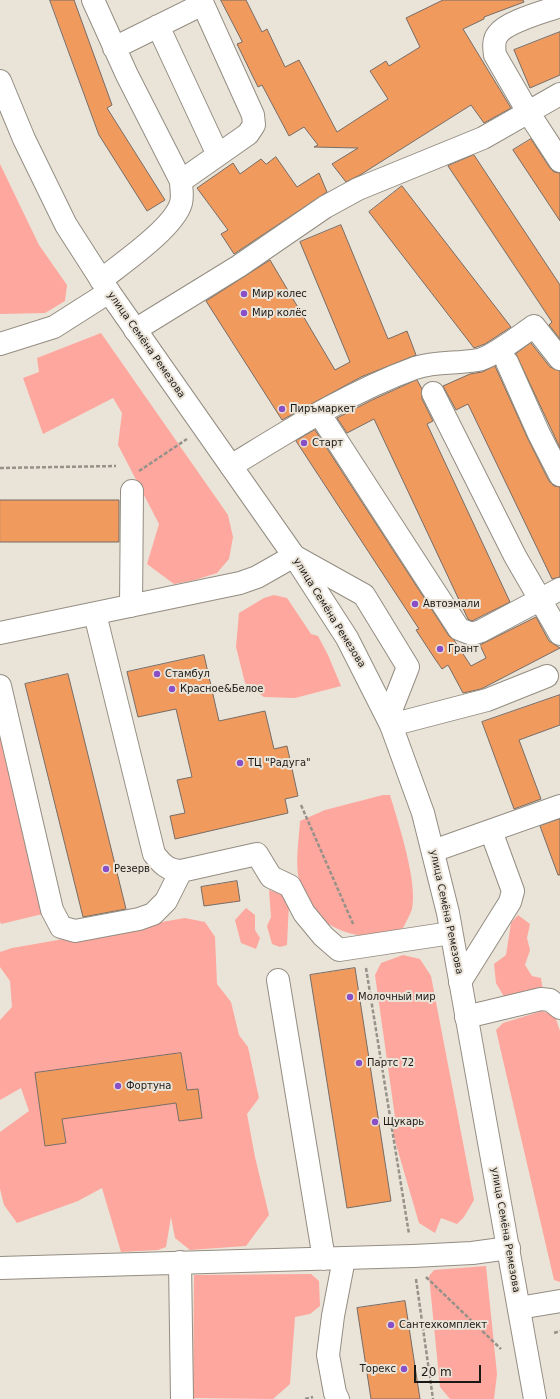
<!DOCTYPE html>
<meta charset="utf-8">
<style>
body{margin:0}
#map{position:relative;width:560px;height:1399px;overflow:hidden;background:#eae3d8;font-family:"DejaVu Sans",sans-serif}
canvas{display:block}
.scale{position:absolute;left:414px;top:1365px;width:67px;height:18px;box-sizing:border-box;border:2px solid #1b1915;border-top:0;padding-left:5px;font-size:12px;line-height:14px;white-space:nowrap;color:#1b1915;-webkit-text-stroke:3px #eae3d8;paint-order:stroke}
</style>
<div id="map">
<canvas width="560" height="1399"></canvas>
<div class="scale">20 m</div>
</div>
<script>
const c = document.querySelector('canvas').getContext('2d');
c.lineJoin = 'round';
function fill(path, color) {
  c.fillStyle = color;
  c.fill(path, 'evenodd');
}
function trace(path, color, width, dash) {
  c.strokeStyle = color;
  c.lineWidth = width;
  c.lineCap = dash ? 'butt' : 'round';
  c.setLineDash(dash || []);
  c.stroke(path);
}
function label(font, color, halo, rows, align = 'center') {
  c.font = font + ' "DejaVu Sans",sans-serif';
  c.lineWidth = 4;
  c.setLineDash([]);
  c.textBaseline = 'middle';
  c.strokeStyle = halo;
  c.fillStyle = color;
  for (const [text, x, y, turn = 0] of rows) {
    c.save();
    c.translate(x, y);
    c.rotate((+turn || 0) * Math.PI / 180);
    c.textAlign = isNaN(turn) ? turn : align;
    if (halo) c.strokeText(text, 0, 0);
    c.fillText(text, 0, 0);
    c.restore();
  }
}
const green = new Path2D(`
 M0,164L39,245L67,285L65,301L45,313L0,314Z
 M101,333L228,515L233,537L229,559L217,573L195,580L174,584L147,564L159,524L118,445L122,413L113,398L43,434L23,378L39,372L37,358Z
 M274,595L287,598L311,634L318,636L328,655L341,686L295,698L264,697L245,683L236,647L239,613L264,598Z
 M0,731L47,913L1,924L0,921Z
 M383,795H390C398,822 418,882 412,909C410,915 406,922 403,928C395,931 387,934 379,935C342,940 306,917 299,880C295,862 299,839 300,821L325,810Z
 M269,890L282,894L289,903L287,945L280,947L272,944L267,926L271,917Z
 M246,908L255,915V930L260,938L256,949L241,943L235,920Z
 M518,915L530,924L527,938L530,950L525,965L532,976L541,978L543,991L507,1002L496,983L494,964L506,955L511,923Z
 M185,918L205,922L215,937L217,984L231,1002L239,1035L248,1047L259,1098L247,1114L255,1157L269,1215L246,1246L190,1250L175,1238L171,1217L166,1247L158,1250L121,1252L102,1188L78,1201L17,1223L4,1205L0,1189V1132L29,1111L21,1088L0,1100V1020L12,1007L10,981L0,967V952L12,948ZM181,1053L187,1090L198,1089L201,1118L179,1121L176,1103L62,1119L66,1143L45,1146L35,1073Z
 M403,955L420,959L431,976L474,1200L464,1217L457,1224L441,1218L435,1233L419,1223L393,1134L395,1117L375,975L381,963Z
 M542,1011L555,1016L560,1031V1282L554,1280L496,1030L503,1023Z
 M486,1266L497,1374L494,1399H450L440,1387L429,1276L434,1270Z
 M311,1274L319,1281L320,1306L310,1314L295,1317L290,1384L273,1399L193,1398L194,1275Z`);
const building = new Path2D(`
 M50,0H74L112,105L107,108L165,200L147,211L99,135Z
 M221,0H246L262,32L267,29L285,67L299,60L337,132L388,99L370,71L386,61L389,66L420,47L406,18L443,0H523L524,2L484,17V19L463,29L511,108L484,123L471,105L360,175L346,182L332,164L358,148L314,147L318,145L304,127L289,136L262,85L258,87L237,44L242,42Z
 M560,32V75L530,88L514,50Z
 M531,139L550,168L554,172L560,173V221L513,150Z
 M474,155L560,285V339L549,325L552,322L448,166Z
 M276,157L297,187L319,173L327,192L234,254L221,234L228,230L197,188L233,163L240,174L261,159L266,164Z
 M402,186L511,327L485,344L474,348L369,212Z
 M341,225L388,339L407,331L416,355L361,377L282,420L206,301L270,260L335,370L350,362L300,242Z
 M531,343L550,367L560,371V448L516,354Z
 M495,366L528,439L549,481L554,486L560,487V577L552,579L468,404L456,410L443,386L470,374L482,372Z
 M417,380L422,389V399L433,421L427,424L510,602L472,621L468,619L374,419L347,433L337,418L372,400Z
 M315,430L449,636L454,640L471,666L486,658L480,645L536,617L549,641L560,648L481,689L463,693L448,665L442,669L435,659L416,630L419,629L296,441Z
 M0,500H119V542H0Z
 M204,655L219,721L265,711L274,749L287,746L298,796L285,799L288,813L175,839L170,816L185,813L177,780L192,777L176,709L138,717L127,672Z
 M68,674L126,909L83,917L25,684Z
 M560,695V725L519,740L541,799L514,809L482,722Z
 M560,819V875H558L540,826Z
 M237,881L240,901L204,906L201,887Z
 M355,968L391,1201L347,1208L310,975Z
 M181,1053L187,1090L198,1089L202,1118L179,1121L176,1103L62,1119L66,1143L45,1146L35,1073Z
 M405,1301L420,1399H371L357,1308Z`);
const path = new Path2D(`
 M0,468L116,466
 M139,471L187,439
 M301,805L354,926
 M366,968L409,1234
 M426,1277L501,1349
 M416,1279L433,1399
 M554,1333L560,1331
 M305,1399L313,1397`);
const minor = new Path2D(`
 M93,0L127,75L181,181C181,188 183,196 181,203C174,228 121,264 101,280
 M560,6C544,12 508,21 498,34C493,40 494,48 495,55L528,112L560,161
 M158,26L218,155
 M114,48L203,4
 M181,181L248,134L254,125L253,115L201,0
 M135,330L239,266L325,207L358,189L483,138L560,94
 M0,344L54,327L109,292
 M507,362L539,434L560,475
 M433,393L515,556L560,634
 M319,413L459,629L472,634L481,631L560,589
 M231,466C290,430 349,392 415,368C436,361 456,364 478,360C491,358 522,334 534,326L560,359
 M131,606L132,491
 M95,614L154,854C162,864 167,870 181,871L257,854L271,877L290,886L304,913L323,936L339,950L451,933
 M0,633L240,583L257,577L294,556L364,595L408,667L388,718
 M0,686L52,910L61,927L75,931L139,919L153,914L166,901L181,871
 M391,725L487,700L547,676
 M433,851L560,806
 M278,980L324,1259
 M460,982L510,902L513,891L491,831
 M466,1017L541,999L550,1000L560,1008
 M180,1262L182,1399
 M0,1268L413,1256L472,1253L509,1248
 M519,1308L560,1301
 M338,1399L335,1393L328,1355L333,1316L344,1259`);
const major = new Path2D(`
 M0,81L24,139L66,225L109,292L294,556L347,638L391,725L423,813L448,913L535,1399`);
const markers = [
 [244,294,4,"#894fc6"],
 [244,313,4,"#894fc6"],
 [282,409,4,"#894fc6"],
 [304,443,4,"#894fc6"],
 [415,604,4,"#894fc6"],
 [440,649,4,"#894fc6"],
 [157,674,4,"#894fc6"],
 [172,689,4,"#894fc6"],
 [240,763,4,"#894fc6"],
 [106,869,4,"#894fc6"],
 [350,997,4,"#894fc6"],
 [359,1063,4,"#894fc6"],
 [118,1086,4,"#894fc6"],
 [375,1122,4,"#894fc6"],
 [391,1325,4,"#894fc6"],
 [404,1369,4,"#894fc6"]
];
const poiNames = [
 ["Мир колес",252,294],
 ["Мир колёс",252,313],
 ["Пиръмаркет",290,409],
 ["Старт",312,443],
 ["Автоэмали",423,604],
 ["Грант",448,649],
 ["Стамбул",165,674],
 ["Красное&Белое",180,689],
 ["ТЦ \"Радуга\"",248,763],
 ["Резерв",114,869],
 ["Молочный мир",358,997],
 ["Партс 72",367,1063],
 ["Фортуна",126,1086],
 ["Щукарь",383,1122],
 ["Сантехкомплект",399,1325],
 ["Торекс",396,1369,"right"]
];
const streetNames = [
 ["улица Семёна Ремезова",146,345,55],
 ["улица Семёна Ремезова",329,613,58],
 ["улица Семёна Ремезова",446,912,78],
 ["улица Семёна Ремезова",505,1230,80]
];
fill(green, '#fea79e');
fill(building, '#f19a5e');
trace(building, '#776c65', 1);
trace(minor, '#938d82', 24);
trace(major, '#938d82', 24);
trace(path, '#969189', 2.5, [4, 2]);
trace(minor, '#fff', 22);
trace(major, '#fff', 22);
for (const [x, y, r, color] of markers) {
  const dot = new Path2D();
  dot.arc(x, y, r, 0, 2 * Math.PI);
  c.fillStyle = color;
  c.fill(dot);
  trace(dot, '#eae3d8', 1.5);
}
label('10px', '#1b1915', '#eae3d8', poiNames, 'left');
label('10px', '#1b1915', '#eae3d8', streetNames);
</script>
